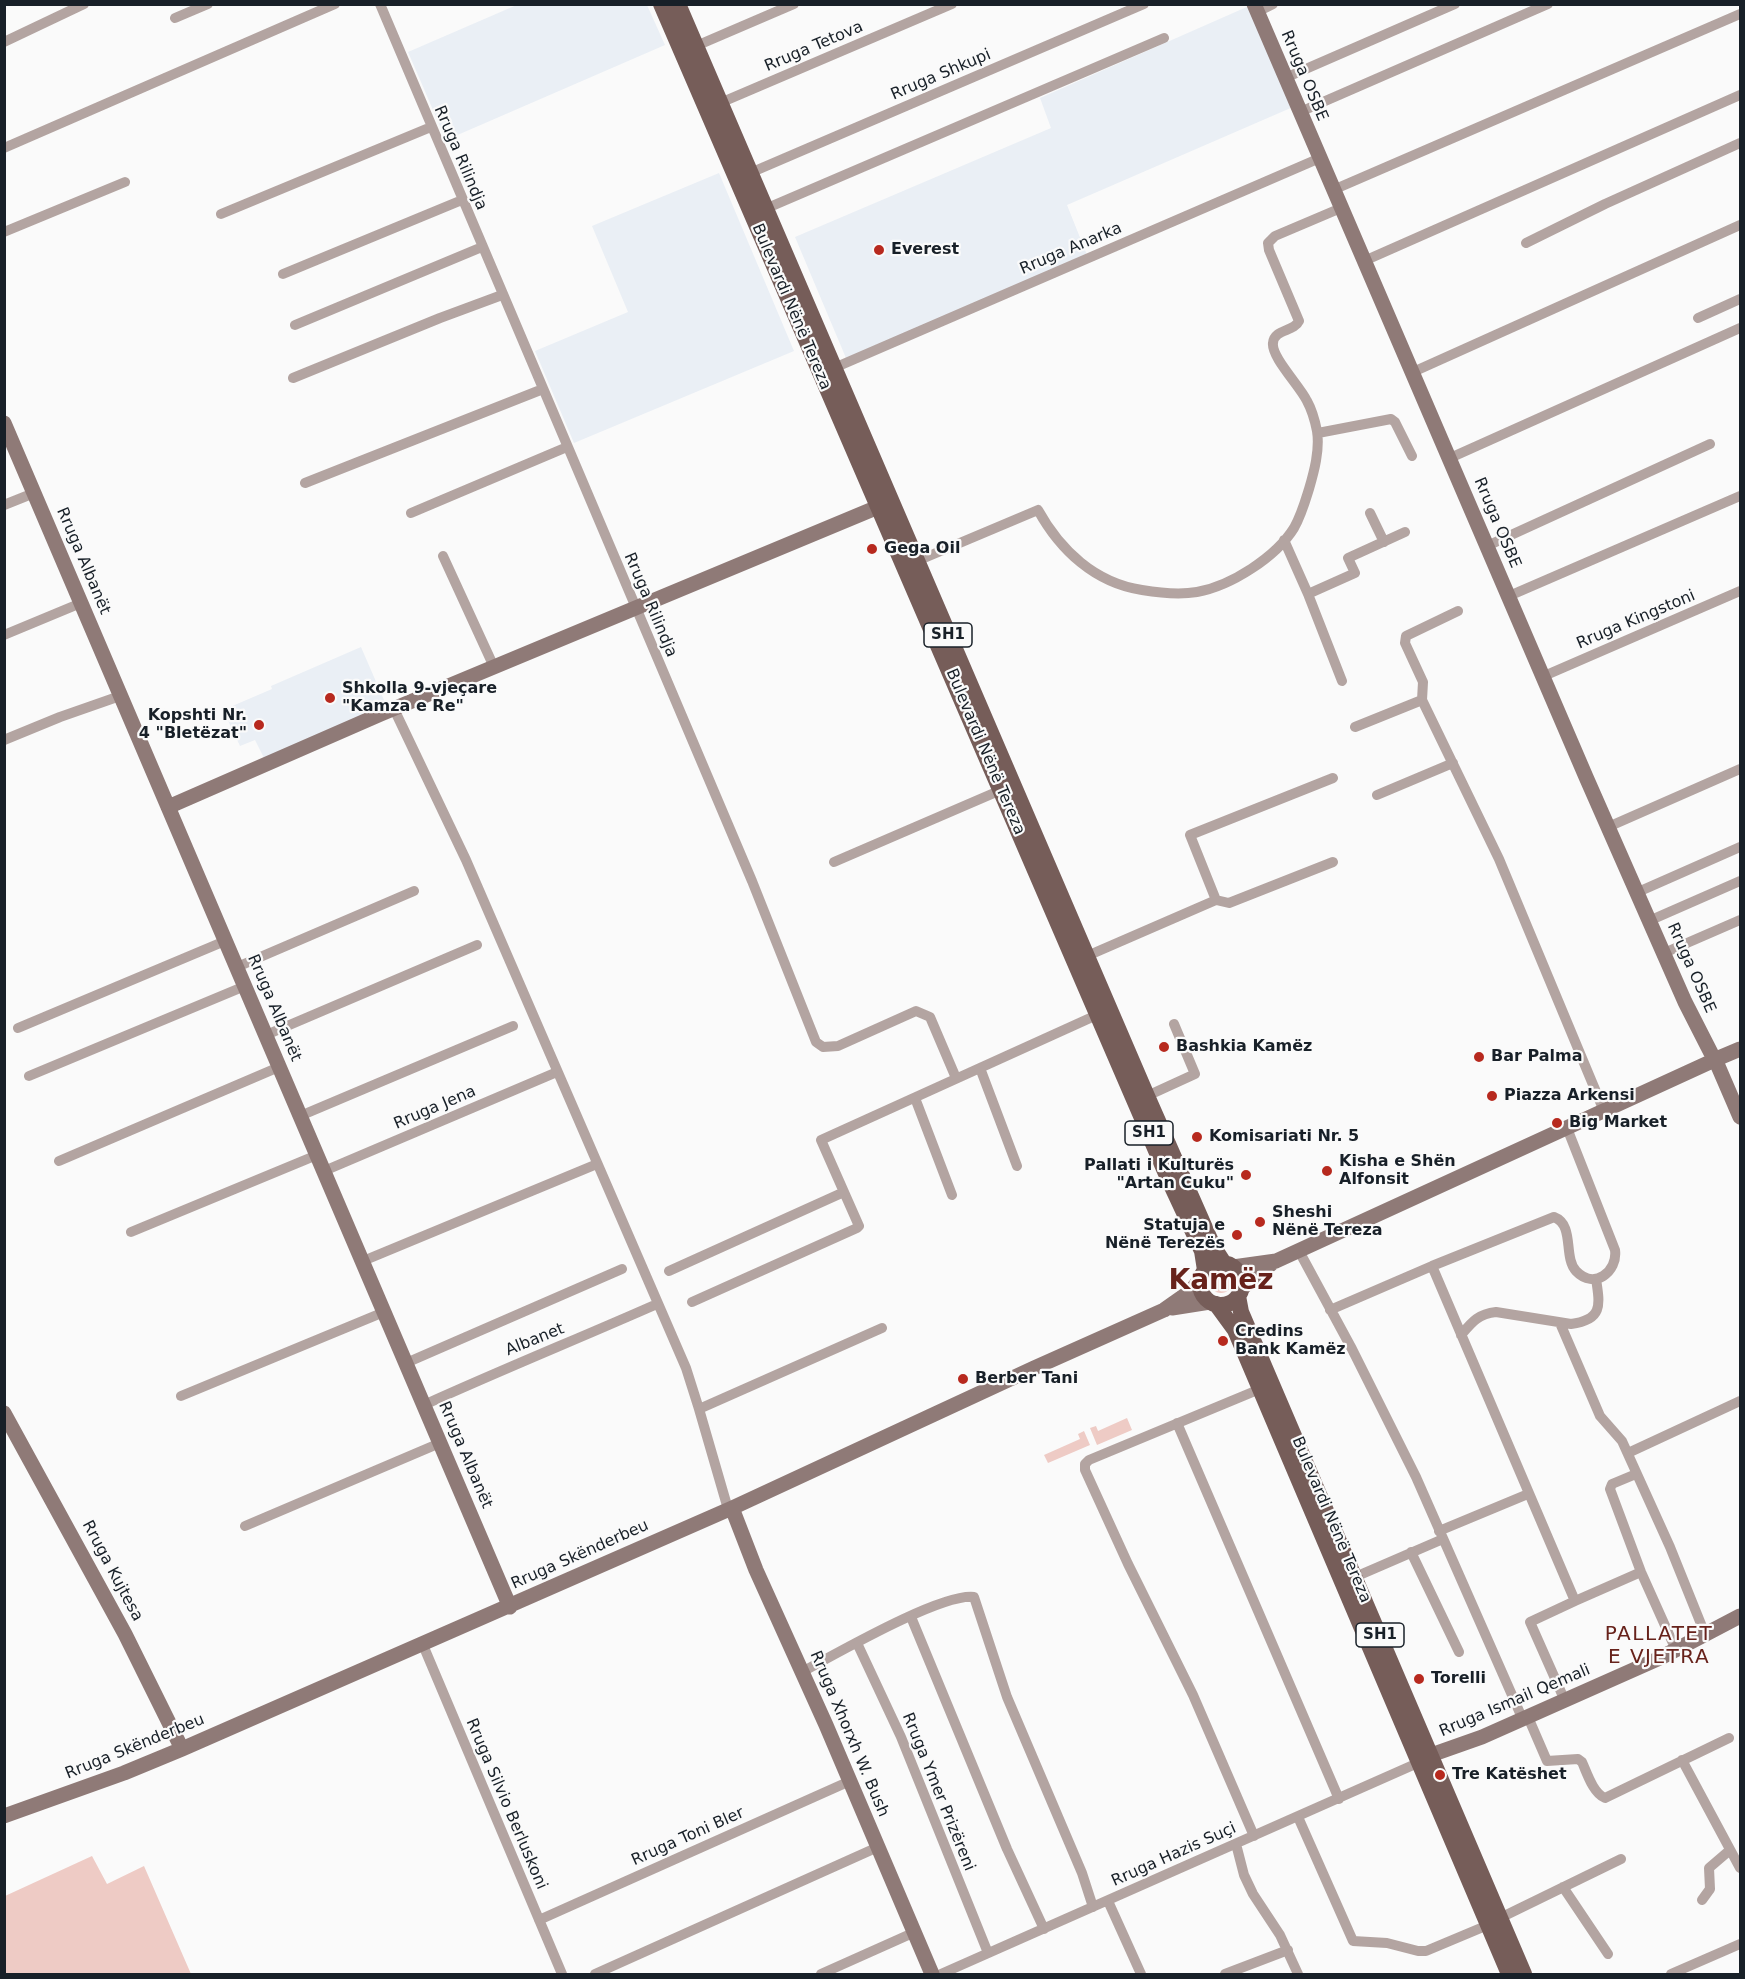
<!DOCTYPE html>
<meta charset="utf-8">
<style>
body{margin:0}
#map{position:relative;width:1745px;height:1979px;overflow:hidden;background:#fafafa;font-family:"DejaVu Sans",sans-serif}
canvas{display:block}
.frame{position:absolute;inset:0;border:6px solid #182028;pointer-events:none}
</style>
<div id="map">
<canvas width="1745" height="1979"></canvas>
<div class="frame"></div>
</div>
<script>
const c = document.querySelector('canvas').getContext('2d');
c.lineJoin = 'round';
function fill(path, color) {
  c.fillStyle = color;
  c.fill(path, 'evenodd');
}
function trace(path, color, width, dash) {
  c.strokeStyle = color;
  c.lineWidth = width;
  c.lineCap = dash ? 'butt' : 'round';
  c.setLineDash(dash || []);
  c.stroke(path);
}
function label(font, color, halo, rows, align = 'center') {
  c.font = font + ' "DejaVu Sans",sans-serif';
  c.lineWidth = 4.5;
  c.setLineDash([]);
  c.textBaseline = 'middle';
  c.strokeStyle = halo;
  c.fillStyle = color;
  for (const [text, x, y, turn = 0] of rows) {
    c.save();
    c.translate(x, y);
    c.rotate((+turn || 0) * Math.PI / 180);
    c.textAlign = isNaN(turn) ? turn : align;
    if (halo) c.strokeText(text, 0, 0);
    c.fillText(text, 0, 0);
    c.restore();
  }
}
const built = new Path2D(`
 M519,4L647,5L665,45L446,140L408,52Z
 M1249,6L1293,107L1067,205L1087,255L846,358L795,237L1051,128L1040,98Z
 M719,173L794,351L574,443L535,351L628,312L592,226Z
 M361,647L387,707L265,760L255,740L240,746L223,710L272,689L271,686Z`);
const green = new Path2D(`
 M1210 1282a11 11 0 1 1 22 0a11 11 0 1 1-22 0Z
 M1127,1418L1132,1430L1097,1445L1090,1428L1096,1426L1098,1431Z
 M1084,1431L1090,1445L1048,1463L1044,1455L1080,1439L1078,1434Z
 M92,1856L107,1884L144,1866L191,1974H5V1896Z`);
const street = new Path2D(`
 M380,4L752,881L816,1042L823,1047L838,1046L916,1011L930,1017L956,1078
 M1257,12L1273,4
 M175,18L208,4
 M4,42L84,4
 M696,46L794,4
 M1285,78L1455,4
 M720,103L952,4
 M1300,112L1548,4
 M4,148L335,4
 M750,173L1144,4
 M1333,190L1740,14
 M765,209L1164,38
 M221,214L431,127
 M4,232L125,182
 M1526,243L1605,204L1740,143
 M1364,261L1740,95
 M283,274L462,200
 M1698,318L1740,299
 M295,325L482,247
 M834,368L1320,158
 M1413,372L1740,225
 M293,378L440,318L502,295
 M1318,433L1391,419L1395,422L1412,456
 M1450,458L1740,328
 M305,483L543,389
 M4,505L34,493
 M411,513L567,447
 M1370,513L1384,542
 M1284,540L1308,594L1342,681
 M1487,546L1710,444
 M443,556L494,667
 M917,561L1038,510C1060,550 1095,583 1142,590C1160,593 1179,595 1197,592C1231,586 1276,557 1294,528C1301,516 1305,502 1309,489C1314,472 1320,450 1317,431C1315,421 1312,410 1307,401C1300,386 1271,357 1273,343C1274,329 1294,332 1299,321L1269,250L1268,243L1275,236L1341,208
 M1308,594L1355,573L1348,558L1405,532
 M1509,596L1740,496
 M4,635L81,603
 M1544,676L1740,591
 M1422,700L1499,859L1604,1111
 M394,709L466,860L686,1368L699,1409
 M1355,727L1422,700L1423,682L1405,643L1406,636L1458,611
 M4,740L60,717L120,696
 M1377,795L1453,763
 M1608,827L1740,769
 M834,862L1001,790
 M1638,892L1740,847
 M1216,900L1190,835L1333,778
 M1651,920L1740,881
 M1664,953L1740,920
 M1087,956L1216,900L1229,903L1333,862
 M237,967L414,891
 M18,1028L225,941
 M266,1035L477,945
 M980,1068L1017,1166
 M29,1076L245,986
 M1147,1096L1195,1074L1174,1024
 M915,1098L952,1195
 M300,1116L513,1026
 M59,1161L279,1067
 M324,1171L557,1072
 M131,1232L317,1155
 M1299,1251L1352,1349L1416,1477L1523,1720
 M363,1261L597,1164
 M669,1271L844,1192
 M692,1302L857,1228L859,1226L821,1140L1099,1014
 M1330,1310L1432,1266
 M1560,1323L1600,1416L1622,1441L1670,1547L1705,1634
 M1461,1335C1472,1322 1478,1314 1496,1312L1571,1324C1603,1320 1600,1305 1596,1279
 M406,1363L622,1269
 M181,1396L384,1312
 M424,1405C501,1370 580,1338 657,1304
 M1177,1423L1339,1799
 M1628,1453L1740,1401
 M1636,1474L1612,1484L1610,1489L1641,1572L1676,1650
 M728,1509L699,1409L882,1328
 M245,1526L440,1443
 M1439,1531L1528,1494
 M1411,1552L1459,1652
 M1355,1577L1443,1539
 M1575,1601L1641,1572
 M911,1617L1007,1849L1044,1929
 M857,1643L901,1737L988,1953
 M423,1645L562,1974
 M802,1672C836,1654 941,1593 974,1597L1007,1697L1082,1873L1093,1907
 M1565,1701L1530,1622L1575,1601L1432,1266L1554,1217C1575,1225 1563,1257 1576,1271C1594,1290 1618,1272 1615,1250L1567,1128
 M1528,1717L1547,1761L1578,1759L1582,1762C1587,1773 1593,1793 1605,1798L1729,1738
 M1682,1760L1740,1868
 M1298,1817L1353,1941L1387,1943L1418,1951H1426L1488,1925
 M1254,1836L1193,1695L1128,1564L1085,1470V1464L1089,1460L1260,1389
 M1236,1844L1244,1875L1253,1894L1280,1935L1298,1974
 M1563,1887L1608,1954
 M1702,1900L1710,1889L1709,1868L1730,1850
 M1108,1901L1141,1974
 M1500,1918L1621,1859
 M539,1920L850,1781
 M595,1974L878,1847
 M821,1974L915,1932
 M941,1974L1420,1762
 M1225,1974L1288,1950
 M1671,1974L1740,1944`);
const secondary = new Path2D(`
 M1254,4L1586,777L1685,1002L1711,1053
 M4,423L510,1607
 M168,807L381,714L878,507
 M1721,1057L1740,1049
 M1718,1066L1740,1117
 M1233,1267L1276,1261L1708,1063
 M1241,1289L1271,1264
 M1172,1308L1210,1302
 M4,1413L125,1634L182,1749
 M732,1508L756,1570L826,1725L932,1974
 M1431,1755L1482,1737L1660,1658L1740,1616
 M4,1816L124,1773L182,1749L732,1508L1034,1368L1164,1310L1191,1291L1201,1278`);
const primary = new Path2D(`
 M661,4L1167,1176L1202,1251L1205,1270
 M678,4L1147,1096L1213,1246L1224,1263
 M1200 1284a21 21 0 1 1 42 0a21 21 0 1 1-42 0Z
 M1238,1296L1241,1312L1524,1974
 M1216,1304L1235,1330L1509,1974`);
const markers = [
 [879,250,6,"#b7291e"],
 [872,549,6,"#b7291e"],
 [330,698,6,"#b7291e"],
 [259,725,6,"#b7291e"],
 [1164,1047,6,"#b7291e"],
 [1479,1057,6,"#b7291e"],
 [1492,1096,6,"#b7291e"],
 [1557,1123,6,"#b7291e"],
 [1197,1137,6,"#b7291e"],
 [1327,1171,6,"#b7291e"],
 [1246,1175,6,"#b7291e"],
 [1260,1222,6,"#b7291e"],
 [1237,1235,6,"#b7291e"],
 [1223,1341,6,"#b7291e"],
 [963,1379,6,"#b7291e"],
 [1419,1679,6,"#b7291e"],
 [1440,1775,6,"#b7291e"]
];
const shields = [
 [948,635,48],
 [1149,1133,48],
 [1380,1635,48]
];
const shieldNames = [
 ["SH1",948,635],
 ["SH1",1149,1133],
 ["SH1",1380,1635]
];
const streetNames = [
 ["Rruga Tetova",814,47,-23],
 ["Rruga Shkupi",941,75,-23],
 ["Rruga OSBE",1304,76,67],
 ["Rruga Rilindja",460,158,67],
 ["Rruga Anarka",1071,249,-23],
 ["Bulevardi Nënë Tereza",791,307,67],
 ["Rruga OSBE",1497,523,67],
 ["Rruga Albanët",83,561,67],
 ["Rruga Rilindja",650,605,67],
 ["Rruga Kingstoni",1636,620,-23],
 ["Bulevardi Nënë Tereza",985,752,67],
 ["Rruga OSBE",1691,968,66],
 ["Rruga Albanët",274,1008,67],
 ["Rruga Jena",435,1108,-23],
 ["Albanet",535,1340,-22],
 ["Rruga Albanët",465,1455,67],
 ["Bulevardi Nënë Tereza",1331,1520,67],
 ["Rruga Skënderbeu",580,1555,-24],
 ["Rruga Kujtesa",112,1571,62],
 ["Rruga Ismail Qemali",1515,1701,-23],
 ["Rruga Xhorxh W. Bush",849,1734,67],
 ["Rruga Skënderbeu",135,1747,-22],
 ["Rruga Ymer Prizëreni",938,1792,68],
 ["Rruga Silvio Berluskoni",506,1804,67],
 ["Rruga Toni Bler",688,1837,-24],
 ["Rruga Hazis Suçi",1174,1855,-24]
];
const poiNames = [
 ["Everest",891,250],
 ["Gega Oil",884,549],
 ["Shkolla 9-vjeçare",342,689],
 ["\"Kamza e Re\"",342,707],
 ["Kopshti Nr.",247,716,"right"],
 ["4 \"Bletëzat\"",247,734,"right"],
 ["Bashkia Kamëz",1176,1047],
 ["Bar Palma",1491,1057],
 ["Piazza Arkensi",1504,1096],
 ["Big Market",1569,1123],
 ["Komisariati Nr. 5",1209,1137],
 ["Kisha e Shën",1339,1162],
 ["Alfonsit",1339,1180],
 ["Pallati i Kulturës",1234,1166,"right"],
 ["\"Artan Cuku\"",1234,1184,"right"],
 ["Sheshi",1272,1213],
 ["Nënë Tereza",1272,1231],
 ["Statuja e",1225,1226,"right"],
 ["Nënë Terezës",1225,1244,"right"],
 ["Credins",1235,1332],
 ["Bank Kamëz",1235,1350],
 ["Berber Tani",975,1379],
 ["Torelli",1431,1679],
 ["Tre Katëshet",1452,1775]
];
const quarterNames = [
 ["PALLATET",1659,1635],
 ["E VJETRA",1659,1658]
];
const townNames = [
 ["Kamëz",1221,1282]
];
fill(built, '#eaeff5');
fill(green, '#eecbc5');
trace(street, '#b3a4a1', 10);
trace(secondary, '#8f7a77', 15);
trace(primary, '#765d59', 16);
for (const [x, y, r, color] of markers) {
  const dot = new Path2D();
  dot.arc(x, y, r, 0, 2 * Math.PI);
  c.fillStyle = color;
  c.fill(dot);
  trace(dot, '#fafafa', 2);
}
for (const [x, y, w] of shields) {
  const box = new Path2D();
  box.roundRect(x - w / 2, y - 12, w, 24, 4.5);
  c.fillStyle = '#fafafa';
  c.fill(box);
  trace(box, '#182028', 1.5);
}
label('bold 15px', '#182028', null, shieldNames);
label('16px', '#182028', '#fafafa', streetNames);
label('bold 16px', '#182028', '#fafafa', poiNames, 'left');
c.letterSpacing = '1.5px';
label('20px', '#67221b', '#fafafa', quarterNames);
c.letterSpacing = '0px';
label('bold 28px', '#67221b', '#fafafa', townNames);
</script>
